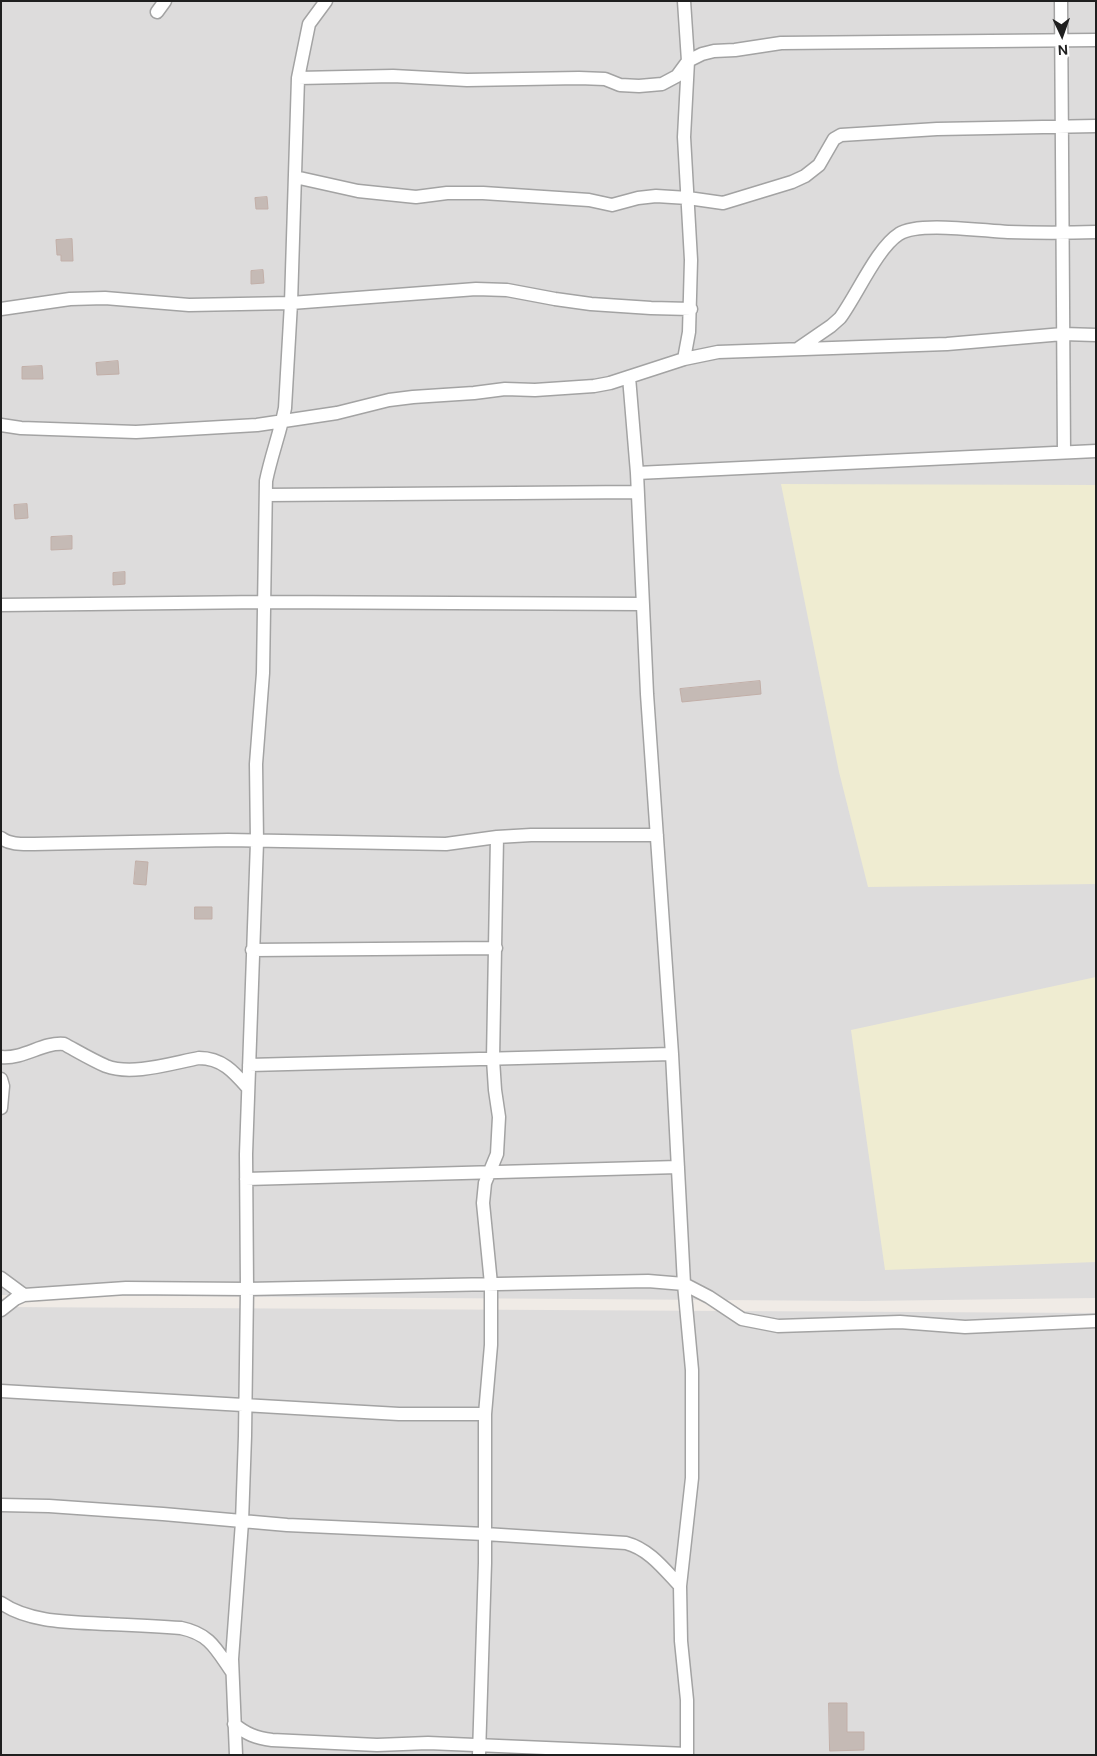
<!DOCTYPE html>
<style>
body{margin:0}
#map{position:relative;width:1097px;height:1756px;overflow:hidden;background:#f0ebe6;font-family:"DM Sans",sans-serif}
canvas{display:block}
.frame{position:absolute;inset:0;border:2px solid #1f1f1f;pointer-events:none}
.north{position:absolute;left:1037px;top:10px;width:50px;height:50px;-webkit-text-stroke:4px #fff;paint-order:stroke;rotate:177deg;font-size:14px;font-weight:700;line-height:20px;text-align:center;color:#1f1f1f}
.north::after{content:'';display:block;margin:auto;width:18px;height:22px;background:#1f1f1f;clip-path:polygon(50% 0,100% 100%,50% 72%,0 100%)}
</style>
<div id="map">
<canvas width="1097" height="1756"></canvas>
<div class="frame"></div>
<div class="north">N</div>
</div>
<script>
const c = document.querySelector('canvas').getContext('2d');
c.lineJoin = 'round';
function fill(path, color) {
  c.fillStyle = color;
  c.fill(path, 'evenodd');
}
function trace(path, color, width, dash) {
  c.strokeStyle = color;
  c.lineWidth = width;
  c.lineCap = dash ? 'butt' : 'round';
  c.setLineDash(dash || []);
  c.stroke(path);
}
const residential = new Path2D(`
 M1,1H1096V1298L864,1301L1,1295Z
 M1,1307L1096,1313V1755H1Z`);
const farmland = new Path2D(`
 M781,484L1096,485V884L868,887L839,772Z
 M1096,977V1262L885,1270L851,1030Z`);
const building = new Path2D(`
 M267,197L268,209H256L255,198Z
 M72,239L73,261H61V255H57L56,240Z
 M263,270L264,283L251,284V271Z
 M118,361L119,374L97,375L96,363Z
 M42,366L43,379H22V367Z
 M27,504L28,518L15,519L14,505Z
 M72,536V549L51,550V537Z
 M125,572V584L113,585V573Z
 M760,681L761,694L682,702L680,689Z
 M136,861L148,862L146,885L134,884Z
 M195,907H212V919H195Z
 M829,1703H847V1732H864V1750L830,1751Z`);
const minor = new Path2D(`
 M1061,1L1064,452
 M157,12L165,1
 M298,78L393,76L467,80L579,78L605,79L620,85L639,86L662,84L677,76L688,61L702,54L714,51L735,50L781,43L1096,40
 M295,177L358,191L416,197L447,193H483L589,200L612,205L638,198L656,196L688,198L723,203L792,182L805,176L819,165L834,139L841,135L937,129L1096,126
 M1,309L70,299L105,298L189,305L291,303L476,289L507,290L555,299L591,304L651,308L691,309
 M799,348L831,326L840,318C857,295 877,248 899,234C918,221 983,231 1008,232C1037,233 1067,233 1096,232
 M684,359L689,332L691,260L684,137L688,61L684,1
 M629,377L637,473L647,694L672,1054L684,1284L692,1370V1478L680,1586L681,1641L687,1700V1755
 M1,425L21,428L136,432L257,425L337,413L389,400L413,397L474,393L505,389L535,390L594,386L610,383L684,359L718,352L947,344L1063,334L1096,335
 M637,473L1096,451
 M266,495L637,492
 M1,605L264,602L643,604
 M1,838C10,845 23,844 34,844L228,840L446,844L497,837L531,835H657
 M252,950L496,948
 M1,1057C25,1059 42,1042 64,1044C77,1051 92,1060 106,1066C132,1076 172,1063 199,1058C222,1058 234,1072 248,1088
 M249,1065L672,1054
 M1,1079L3,1086L1,1108
 M246,1179L678,1167
 M1,1278L24,1295
 M1,1310L15,1299L24,1295L126,1288L247,1289L648,1281L684,1284L709,1297L742,1319L778,1326L900,1322L965,1327L1096,1321
 M1,1391L399,1414H485
 M1,1505L49,1506L163,1514L287,1525L485,1534L626,1543C649,1549 664,1569 680,1586
 M1,1603C30,1623 72,1622 107,1624C131,1625 156,1626 181,1628C210,1634 216,1649 232,1672
 M234,1724C246,1734 256,1738 272,1740L377,1745L428,1743L687,1754
 M236,1755L232,1659L242,1522L245,1436L247,1289L246,1154L257,842L256,764L263,673L266,481C271,456 280,433 285,408L291,303L298,78L309,24L326,1
 M479,1755L485,1563V1414L491,1345V1284L483,1203L485,1183L497,1154L499,1117L495,1090L493,1059L497,837`);
fill(residential, '#dddcdc');
fill(farmland, '#efecd1');
fill(building, '#c5bab5');
trace(building, '#c2afa8', 1);
trace(minor, '#a3a3a3', 15);
trace(minor, '#fff', 12);
</script>
